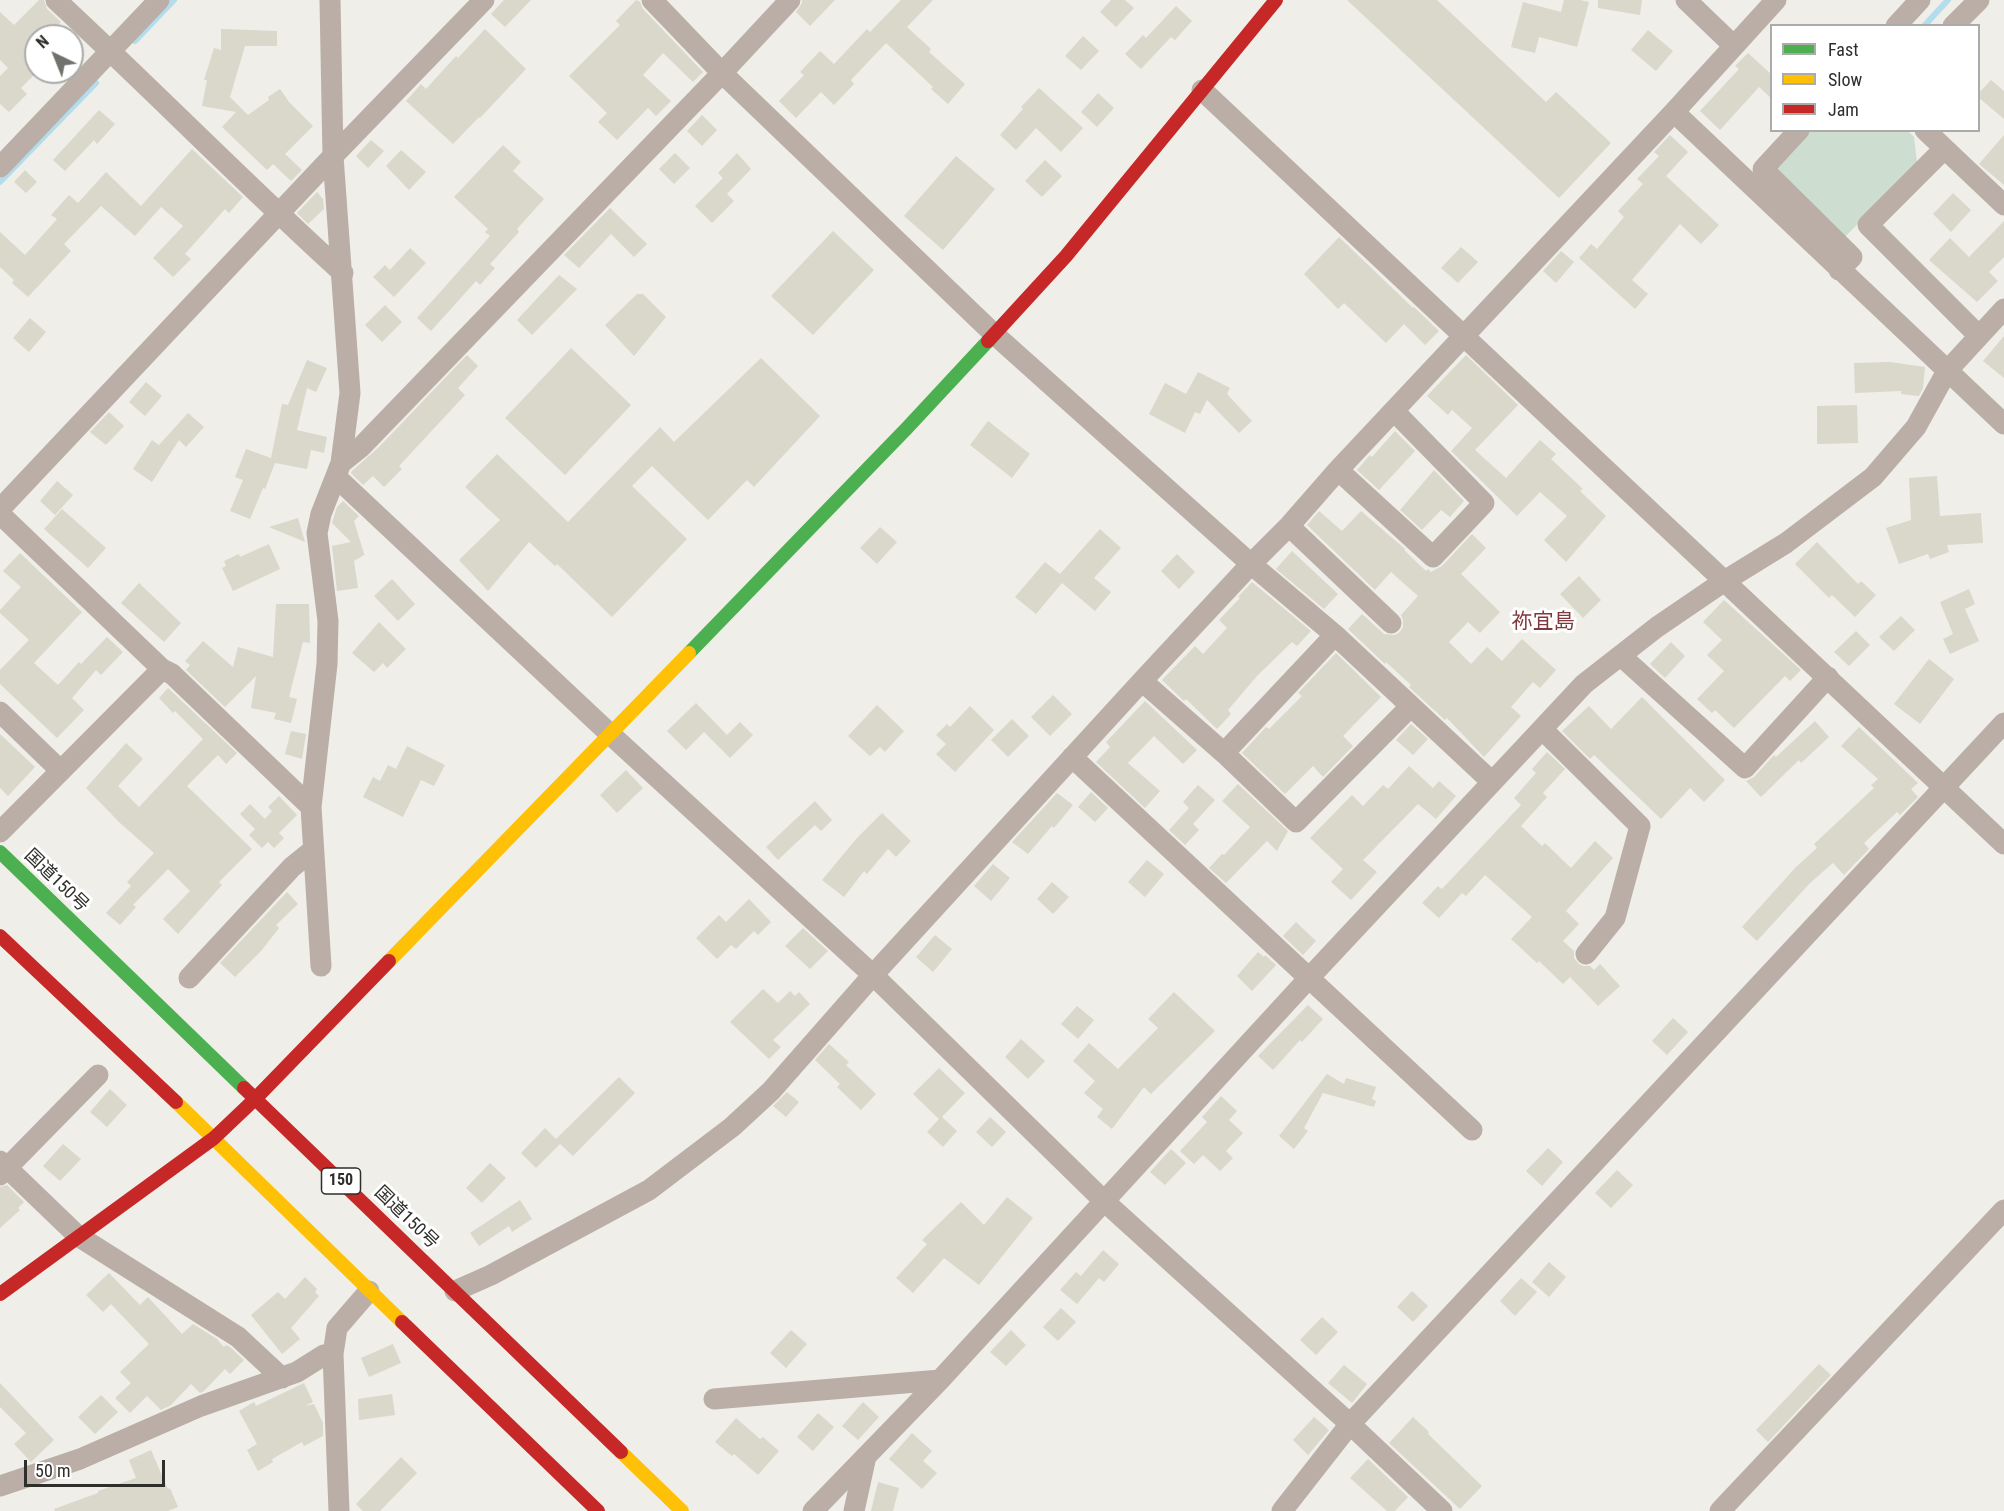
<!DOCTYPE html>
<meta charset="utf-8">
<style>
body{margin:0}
#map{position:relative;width:2004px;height:1511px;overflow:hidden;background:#efeee9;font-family:"Roboto Condensed",sans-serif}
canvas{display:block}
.legend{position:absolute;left:1770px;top:24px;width:210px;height:108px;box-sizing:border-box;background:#fff;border:2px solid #ababaa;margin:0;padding:8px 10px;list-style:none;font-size:18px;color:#2e2e2a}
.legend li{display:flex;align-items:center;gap:12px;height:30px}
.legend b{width:30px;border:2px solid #ababaa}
.north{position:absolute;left:24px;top:24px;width:60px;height:60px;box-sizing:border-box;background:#fff;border:2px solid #ababaa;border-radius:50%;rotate:317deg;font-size:16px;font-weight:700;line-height:24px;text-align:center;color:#2e2e2a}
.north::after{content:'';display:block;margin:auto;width:21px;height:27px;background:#72716d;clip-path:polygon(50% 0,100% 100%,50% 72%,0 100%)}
.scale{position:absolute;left:24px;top:1460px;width:141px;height:27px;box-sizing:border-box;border:3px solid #2e2e2a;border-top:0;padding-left:8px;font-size:18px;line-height:21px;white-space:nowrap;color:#2e2e2a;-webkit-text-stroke:4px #fff;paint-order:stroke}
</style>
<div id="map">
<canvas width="2004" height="1511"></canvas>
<ul class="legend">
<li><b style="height:8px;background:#4caf50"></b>Fast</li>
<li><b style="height:8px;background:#ffc107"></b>Slow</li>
<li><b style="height:8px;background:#c62828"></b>Jam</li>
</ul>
<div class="north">N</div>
<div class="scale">50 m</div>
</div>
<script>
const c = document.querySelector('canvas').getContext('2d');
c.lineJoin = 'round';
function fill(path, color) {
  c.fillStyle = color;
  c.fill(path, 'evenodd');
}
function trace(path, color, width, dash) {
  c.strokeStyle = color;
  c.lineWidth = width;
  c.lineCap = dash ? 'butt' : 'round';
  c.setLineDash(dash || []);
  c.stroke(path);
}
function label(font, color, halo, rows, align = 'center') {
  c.font = font + ' "Roboto Condensed","Noto Sans JP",sans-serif';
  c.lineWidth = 6;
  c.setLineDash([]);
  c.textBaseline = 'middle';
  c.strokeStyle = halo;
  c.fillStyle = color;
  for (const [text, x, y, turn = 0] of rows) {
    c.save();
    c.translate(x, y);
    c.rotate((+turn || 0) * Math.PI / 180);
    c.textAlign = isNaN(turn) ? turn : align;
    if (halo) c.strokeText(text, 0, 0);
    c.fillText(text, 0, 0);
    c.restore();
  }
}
const green = new Path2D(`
 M1808,131H1908L1914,137L1917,163L1843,239L1771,170Z`);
const stream = new Path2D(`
 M1924,26L1948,0
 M135,41L174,0
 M0,182L96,83`);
const building = new Path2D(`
 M39,0H44L47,9L61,22L58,25L69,36H36V73L21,88L27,94L9,112L0,104V76L8,68L0,60V12L14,25Z
 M504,0H531L505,27L491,14Z
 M636,0L640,2L643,9L703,72L693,82L663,53L643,75L671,101L656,116L648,108L617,140L598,122L607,113L569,76L620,25L616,21Z
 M802,0H835L810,26L796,12L802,3Z
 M901,0H933L907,27L931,49L929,52L965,84L948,104L931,89L933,87L886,43L851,80L854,84L834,105L821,92L796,118L779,101L804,75L800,72L820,51L834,64L867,29L870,32Z
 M1111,0H1125L1134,8L1116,27L1100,12Z
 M1347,0H1437L1546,102L1556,92L1611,143L1559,198Z
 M1564,0H1580L1589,2L1577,47L1539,37L1535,53L1511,47L1523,2L1561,12Z
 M1598,0H1642L1640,15L1598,8Z
 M1176,6L1192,21L1175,40L1171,37L1141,69L1125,54L1143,35L1146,38Z
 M221,29L277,31V46H245L230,97L248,115L269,100L268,97L280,89L289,102L313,126L285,154L302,170L291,181L273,164L267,170L222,127L236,112L202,106L207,80H204L214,48L221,50Z
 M485,29L526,69L480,118L479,117L453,144L406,101L421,84L426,89L456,56L458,58Z
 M1648,30L1673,51L1656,71L1631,50Z
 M1083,36L1099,51L1081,70L1065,56Z
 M1748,53L1772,75V99L1759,87L1720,130L1700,111L1739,69L1735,66Z
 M1991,80L2004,91V119L1978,97V94Z
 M1039,88L1083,128L1061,152L1036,128L1016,150L1000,135L1023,109L1021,107Z
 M1098,93L1114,108L1097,127L1081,112Z
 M99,110L115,124L97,144L94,140L65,171L53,160Z
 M702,115L717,130L702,146L687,131Z
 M1670,135L1688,152L1666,176L1719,225L1701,244L1680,224L1632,280L1648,294L1635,309L1579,258L1591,244L1597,249L1624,217L1618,211L1643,184L1637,179L1659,156L1654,152Z
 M2004,135V185L1979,164Z
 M371,140L384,151L368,168L356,156Z
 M503,145L521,162L513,171L544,199L517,229L519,232L490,264L495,268L480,285L476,281L431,331L417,318L490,236L485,232L488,229L454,197Z
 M192,149L243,197L229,213L225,209L185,254L191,259L173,277L153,258L183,226L161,207L135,236L101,206L64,244L71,251L28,297L12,283L14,280L0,267V232L25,255L57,219L51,215L69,195L78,203L106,172L141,206Z
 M401,150L426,172L409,190L386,166Z
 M675,153L690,168L674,184L659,169Z
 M737,153L751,169L727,194L734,201L712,223L695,206L723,178L718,173Z
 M956,156L995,189L943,250L904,216Z
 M1045,160L1062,176L1042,197L1025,181Z
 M25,170L37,182L26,193L14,182Z
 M317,192L323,199L324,209L308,224L297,213Z
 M1953,193L1971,210L1951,232L1933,214Z
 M610,208L647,244L634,257L611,234L579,268L564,255Z
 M2004,221V257L1989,272L1998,281L1977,302L1929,260L1950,238L1969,257Z
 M833,231L874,270L813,335L771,296Z
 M1339,237L1413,308L1414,307L1439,331L1425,345L1404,324L1386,343L1344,303L1338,309L1304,274Z
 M1461,247L1478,262L1458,283L1441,268Z
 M410,248L426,263L394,297L373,277L385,265L390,270Z
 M1561,251L1574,262L1556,283L1543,271Z
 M559,275L577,289L532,335L517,320Z
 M637,294H643L666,317L634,356L605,325Z
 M385,305L402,322L382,342L365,325Z
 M30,318L46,332L29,352L13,338Z
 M2004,336V378L1983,361Z
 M571,348L631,405L565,475L505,418Z
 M467,355L478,366L458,388L465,395L399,466L402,469L384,487L373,476L363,485L351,473L352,471L379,447Z
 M1466,355L1518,405L1475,450L1506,478L1540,440L1556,454L1551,459L1583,489L1580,491L1606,516L1566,562L1544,540L1567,516L1540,492L1517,516L1451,451L1472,428L1452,410L1448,415L1427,396Z
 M761,358L820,416L754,487L747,480L708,520L652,466L632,486L687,539L612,617L557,564L555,566L529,542L488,591L459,560L500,520L465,487L497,454L568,522L660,427L674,442Z
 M307,360L327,368L316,392L307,388L297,430L327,437L324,453L311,450L307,469L275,463L265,489L263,488L250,519L230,511L243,480L235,477L246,449L271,458L282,404L288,405Z
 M1890,362L1925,367L1923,388L1919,396L1901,394V391L1855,393L1854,363Z
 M1198,372L1230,388L1227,394L1252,421L1239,433L1207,400L1200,414L1195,412L1185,433L1149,414L1165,383L1186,394Z
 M146,382L162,396L145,416L129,402Z
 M1857,405L1858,443L1817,444V406Z
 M109,412L124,426L106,445L90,432Z
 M188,413L204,427L186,447L179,440L152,482L133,469L152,440L159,445Z
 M988,421L1030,454L1012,478L970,445Z
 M1395,431L1415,451L1379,490L1357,470L1370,455L1372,457Z
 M1434,470L1464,501L1450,517L1441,510L1422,530L1400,510Z
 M1937,476L1940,516L1981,513L1983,543L1947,545L1949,552L1930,559L1928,554L1899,564L1886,528L1911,520L1909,478Z
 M57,481L73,495L55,515L40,501Z
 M343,501L359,516L354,521L365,557L364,555L354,561L358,588L337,591L332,546L351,542L332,523L337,507Z
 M62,509L106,548L88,568L44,529Z
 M1319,511L1342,531L1361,511L1405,549L1404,550L1426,571L1428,569L1431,572L1442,566L1472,534L1486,548L1461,574L1500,612L1480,633L1468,622L1449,642L1471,664L1487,647L1502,661L1522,639L1556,670L1540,688L1533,682L1511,707L1521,716L1484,757L1447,718L1445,720L1409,687L1411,685L1386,662L1385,664L1348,629L1362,614L1384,634L1395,635L1400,632L1403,627V620L1401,615L1418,596L1391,572L1375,590L1307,525Z
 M298,518L305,542L269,527Z
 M880,527L897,542L877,564L860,548Z
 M1100,529L1121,548L1094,578L1111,592L1095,611L1062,583L1036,614L1015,597L1045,562L1060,574Z
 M1817,542L1858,584L1861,581L1876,595L1855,617L1832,595L1829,598L1795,564Z
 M269,544L280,569L233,591L222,568L226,566L224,561L239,554L240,557Z
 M1292,551L1338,594L1324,609L1276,569Z
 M20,553L82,612L34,663L58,685L79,662L81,664L107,637L123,652L101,675L96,670L72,698L84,710L57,738L0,684V670L29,640L0,613V610L21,587L3,571Z
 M1177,554L1195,572L1179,589L1161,571Z
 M1579,576L1601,600L1583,618L1560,594Z
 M392,579L415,604L398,621L374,596Z
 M1252,582L1311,631L1297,646L1292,642L1257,676L1228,710L1231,714L1217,729L1186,699L1184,701L1162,680L1195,646L1203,654L1227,628L1219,620L1240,598L1238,597Z
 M139,583L181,623L164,642L121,603Z
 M1969,589L1975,604L1965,609L1979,641L1950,654L1943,639L1953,634L1940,602Z
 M1724,600L1801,670L1790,681L1785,676L1734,728L1715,710L1712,713L1697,699L1724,671L1707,655L1722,640L1703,622Z
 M276,604H309L310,643L303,642L289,697L297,699L291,723L274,719L276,713L251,708L256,676L225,707L186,670L190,665L185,661L203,641L233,667L238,647L273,657Z
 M1901,616L1915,630L1894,651L1879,637Z
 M379,622L406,649L387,668L383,663L374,672L352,653Z
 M1856,631L1870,645L1849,666L1834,652Z
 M1671,642L1685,656L1665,678L1650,664Z
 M1336,653L1381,697L1343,736L1353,746L1323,777L1313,766L1285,794L1242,753L1266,727L1269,729L1302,696L1298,693Z
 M1929,659L1954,679L1920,724L1894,704Z
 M168,688L237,753L226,764L218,755L187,786L252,849L219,882L222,885L178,934L163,919L190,891L168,869L133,905L136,907L120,925L106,913L131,886L127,882L154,853L120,823L86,788L126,743L143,759L118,786L139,807L203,739L175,711L173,713L159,698Z
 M1053,695L1072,714L1050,736L1031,717Z
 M1642,697L1725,780L1704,802L1690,788L1661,819L1594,755L1590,759L1562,731L1589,706L1611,729Z
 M1145,701L1197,750L1183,764L1154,736L1128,763L1160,791L1145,808L1096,762L1110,747L1106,742Z
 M696,703L727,735L740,722L753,735L730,758L704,732L686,750L667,731Z
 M877,705L904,731L885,752L880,747L870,756L848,736Z
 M970,706L994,730L955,772L936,754L946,744L936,735L947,724L950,727Z
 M1012,719L1029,736L1008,757L991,740Z
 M1815,721L1829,737L1801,763L1799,760L1761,797L1746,781L1754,777L1774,755L1776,757Z
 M1411,724L1428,739L1413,755L1396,740Z
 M1859,727L1918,783L1911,789L1918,797L1900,815L1897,812L1864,843L1869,849L1844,875L1833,863L1810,883L1757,941L1742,927L1795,868L1817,848L1814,844L1874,788L1871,785L1878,779L1841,746Z
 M291,731L306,734L302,759L285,754Z
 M0,734L35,767L8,796L0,788Z
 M407,746L445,765L434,786L421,780L403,817L363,797L373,777L380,781L388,765L396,769Z
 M1547,752L1565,769L1543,793L1547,797L1521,826L1542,846L1545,843L1571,868L1595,841L1613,858L1566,911L1579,924L1563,941L1574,951V958L1579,964L1583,966H1590L1594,970L1600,964L1620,986L1598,1006L1570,977L1563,984L1539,961L1537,963L1511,939L1532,917L1485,875L1466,896L1462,893L1439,918L1422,903L1438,886L1442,889L1521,805L1514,798L1536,773L1532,769Z
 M1409,766L1433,788L1439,781L1456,796L1436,819L1418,804L1363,860L1377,872L1351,900L1331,882L1343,869L1310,838L1352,795L1363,806L1383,785L1388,789Z
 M626,770L643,788L617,813L600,795Z
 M1238,784L1288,831L1277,851L1267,841L1226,883L1209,868L1222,854L1224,855L1250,827L1222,801Z
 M1198,785L1215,800L1193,824L1199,830L1185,845L1169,830L1189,808L1183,802Z
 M1091,792L1108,808L1095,822L1078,807Z
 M1057,793L1073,805L1054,828L1052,826L1028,854L1012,842Z
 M279,796L297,815L279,833L284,838L274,848L268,842L262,848L249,835L255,829L240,814L250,804L265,819L272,811L268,807Z
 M815,801L832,820L821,831L815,825L778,860L766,847Z
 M882,813L911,841L896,857L888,849L867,874L864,871L844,897L822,880L857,838Z
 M1147,860L1164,874L1145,897L1128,882Z
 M993,864L1010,878L991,901L974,886Z
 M1052,882L1069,897L1053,914L1037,899Z
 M287,892L298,904L276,925L279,928L261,951L235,977L220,963Z
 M749,899L771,922L758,935L754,931L736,949L731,945L717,959L696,938L719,915L726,922Z
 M1296,922L1316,941L1303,955L1283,936Z
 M803,928L828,951L810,969L785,946Z
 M935,935L952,949L933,972L916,957Z
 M1258,952L1264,957L1265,955L1276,965L1252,991L1237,976Z
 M763,989L778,1003L790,991L795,996L799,992L810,1004L773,1040L781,1047L769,1059L730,1022Z
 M1174,992L1215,1031L1151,1094L1144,1087L1112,1129L1097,1117L1103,1109L1084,1093L1095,1081L1073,1061L1089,1043L1118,1069L1158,1028L1148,1019Z
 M1308,1005L1323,1019L1302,1042L1300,1040L1273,1070L1258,1056Z
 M1077,1006L1094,1020L1078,1039L1061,1024Z
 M1673,1018L1688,1032L1667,1055L1652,1041Z
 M1021,1039L1045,1061L1028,1079L1005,1057Z
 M829,1044L849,1062L846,1065L876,1094L861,1110L837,1087L840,1084L815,1060Z
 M939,1068L965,1093L942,1117L957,1131L943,1147L927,1132L939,1119L913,1094Z
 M1327,1074L1344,1084L1346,1078L1376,1087L1372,1099L1376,1101L1374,1107L1323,1093L1304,1128L1308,1131L1294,1149L1279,1136Z
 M619,1077L635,1093L573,1156L560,1144L536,1168L521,1153L545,1128L556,1139Z
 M110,1089L127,1105L107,1127L90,1112Z
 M787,1092L799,1102L786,1117L773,1106Z
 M1221,1096L1237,1111L1229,1120L1243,1133L1226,1151L1233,1158L1220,1171L1203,1155L1194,1164L1180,1151L1207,1122L1202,1117Z
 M990,1117L1006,1132L992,1147L976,1132Z
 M63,1144L81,1159L60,1181L43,1166Z
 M1548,1148L1563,1162L1542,1186L1526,1171Z
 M1171,1149L1186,1163L1165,1185L1150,1172Z
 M490,1163L506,1178L482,1203L466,1188Z
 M1617,1170L1633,1185L1611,1208L1595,1193Z
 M7,1185L24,1202L18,1208L20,1210L0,1228V1187Z
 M1007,1197L1033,1218L979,1285L944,1258L913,1293L896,1278L927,1244L922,1240L961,1202L984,1225Z
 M520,1200L532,1219L512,1232L509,1226L479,1246L470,1233Z
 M1103,1250L1119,1264L1104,1282L1099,1278L1077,1304L1060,1290L1076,1272L1081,1276Z
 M1549,1262L1566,1277L1549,1297L1532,1282Z
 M109,1273L140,1305L148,1297L182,1334L193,1324L217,1339L224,1347L226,1345L230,1347L244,1360L230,1374L225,1369L204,1391L200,1393L191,1384L171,1405L161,1410L147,1396L130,1413L115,1398L131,1383L120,1372L149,1344L111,1304L103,1312L86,1295Z
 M305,1277L317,1289L315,1292L319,1296L291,1328L300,1339L282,1354L251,1315L278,1292L285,1299Z
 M1521,1278L1537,1292L1515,1316L1500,1301Z
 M1412,1291L1428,1306L1413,1322L1397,1307Z
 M1061,1308L1076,1322L1058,1341L1043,1327Z
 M1322,1317L1338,1332L1316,1355L1300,1340Z
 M791,1330L807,1344L786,1368L770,1353Z
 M1011,1330L1026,1345L1006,1366L990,1352Z
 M393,1344L401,1363L369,1377L361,1358Z
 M1819,1364L1831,1375L1768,1442L1756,1430Z
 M1344,1365L1367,1384L1352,1403L1328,1383Z
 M0,1383L54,1440L31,1462L14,1444L26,1433L0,1407Z
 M304,1383L313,1402L305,1406L314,1404L323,1423V1436L304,1446L302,1442L272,1459L273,1462L258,1471L247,1450L257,1444L239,1411L254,1402L256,1406Z
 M392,1394L395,1415L359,1420L358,1399Z
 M101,1395L118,1412L95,1434L78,1417Z
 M863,1402L879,1417L858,1440L842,1426Z
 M818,1413L834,1427L813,1451L797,1437Z
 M1314,1417L1329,1430L1308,1455L1293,1440Z
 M1413,1417L1429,1432L1428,1434L1482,1486L1460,1509L1389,1443Z
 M736,1418L760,1439L763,1437L779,1451L758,1475L734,1454L732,1456L715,1442Z
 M912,1433L932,1451L923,1461L937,1473L922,1489L889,1459Z
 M151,1450L168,1489L170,1488L178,1507L168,1511H55L54,1509L98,1493V1491L136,1478L129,1460Z
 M401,1457L417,1473L380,1511H363L356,1504Z
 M1368,1459L1408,1497L1395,1511H1387L1350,1478Z
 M878,1482L899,1488L893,1511H871Z`);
const street = new Path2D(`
 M56,0C153,90 245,184 343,273
 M652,0L722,73L994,334L1251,564L1335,635L1492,782
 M1686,0L1734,46
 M1896,26L1920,0
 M1953,26L1979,0
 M1202,90L2004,844
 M1674,112L2004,424
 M1799,130L1763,169L1852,257L1839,270
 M1925,130L2004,205
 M1944,149L1868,225L1979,336
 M0,167L159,0
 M341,463L361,447L722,73L790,0
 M1338,470L1433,557L1484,503L1394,411
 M336,477L610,734L873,975L1104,1201L1350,1424L1442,1511
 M0,509L333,156L484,0
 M0,514L162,669L172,674L311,807
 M1289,526L1391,623
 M1621,656L1745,768L1828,677
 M1142,681L1224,753L1335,635
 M0,712L61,771
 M1542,729L1640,826L1615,918L1586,954
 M1224,753L1296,822L1411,706
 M1072,757L1472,1130
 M0,832L162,669
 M321,966L311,807L327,664L328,621L317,533L321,514L341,463L350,393L333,156L330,0
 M189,978L292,867L313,850
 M0,1161L78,1236L238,1337L282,1378
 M0,1175L98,1075
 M455,1291L491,1275L649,1190L732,1127L771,1091L873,975L1142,681L1251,564L1289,526L1338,470L1674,112L1776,0
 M714,1399L940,1380
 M0,1486L80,1459L201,1406L297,1372L324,1355L333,1354
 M339,1511L333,1354L337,1328L369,1291
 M813,1511L940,1380L1309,978L1584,684L1657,627L1726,580L1786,543L1873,477L1916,427L1947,371L2004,309
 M854,1511L866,1456
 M1282,1511L1350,1424L2004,723
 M1720,1511L2004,1210`);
const fast = new Path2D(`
 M689,653L907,428L988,341
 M0,852L244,1088`);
const slow = new Path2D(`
 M389,961L689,653
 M176,1102L402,1322
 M621,1452L682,1511`);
const jam = new Path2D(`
 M988,341L1066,256L1276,0
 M0,936L176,1102
 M244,1088L621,1452
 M0,1294L214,1138L255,1099L389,961
 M402,1322L598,1511`);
const shields = [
 [341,1181,39]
];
const shieldNames = [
 ["150",341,1181]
];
const streetNames = [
 ["国道150号",56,881,44],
 ["国道150号",406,1218,44]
];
const quarterNames = [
 ["祢宜島",1543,623]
];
fill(green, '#cdddcf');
trace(stream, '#b3dcec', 6);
fill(building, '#dad7cb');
trace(street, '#baaea7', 21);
trace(fast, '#4caf50', 14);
trace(slow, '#ffc107', 14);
trace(jam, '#c62828', 14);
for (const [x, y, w] of shields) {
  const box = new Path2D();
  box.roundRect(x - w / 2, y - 13, w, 26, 4.5);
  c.fillStyle = '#fff';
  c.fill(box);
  trace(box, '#2e2e2a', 1.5);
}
label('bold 16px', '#2e2e2a', null, shieldNames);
label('18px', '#2e2e2a', '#fff', streetNames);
label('21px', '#80383d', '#fff', quarterNames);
</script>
